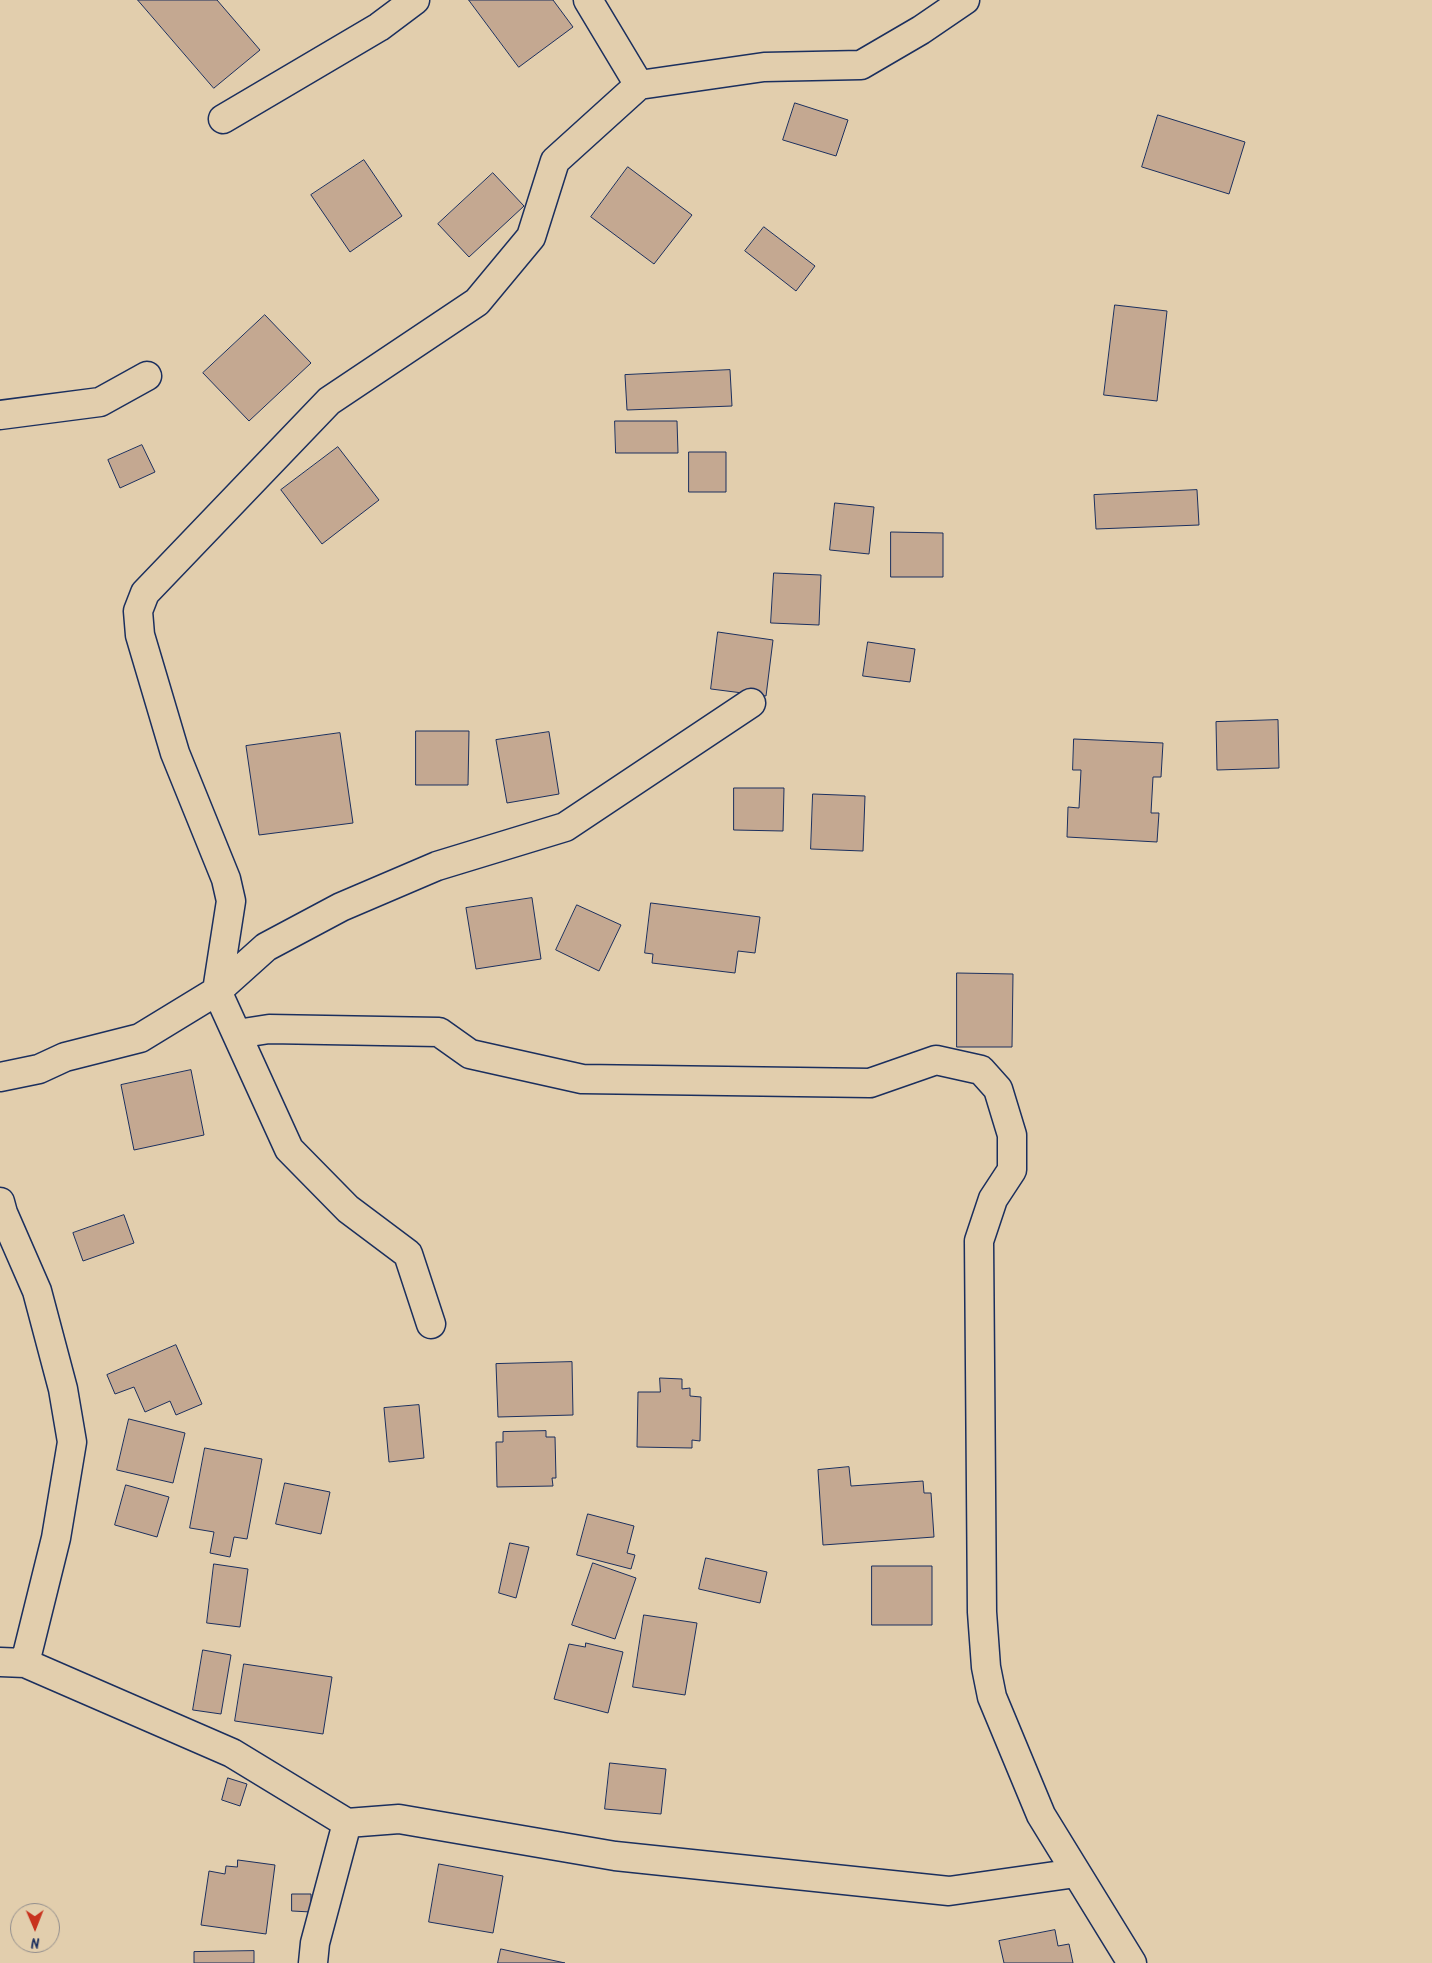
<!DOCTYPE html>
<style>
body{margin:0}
#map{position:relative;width:1432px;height:1963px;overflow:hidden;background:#e2cead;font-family:Kalam,sans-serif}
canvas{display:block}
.north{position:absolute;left:10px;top:1903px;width:50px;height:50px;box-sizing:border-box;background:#e2cead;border:1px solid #928e8d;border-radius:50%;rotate:179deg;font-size:14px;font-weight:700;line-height:20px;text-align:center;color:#1b2f5e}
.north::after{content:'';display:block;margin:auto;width:18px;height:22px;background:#c8321e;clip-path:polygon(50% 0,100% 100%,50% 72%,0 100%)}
</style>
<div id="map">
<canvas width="1432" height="1963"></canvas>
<div class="north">N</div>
</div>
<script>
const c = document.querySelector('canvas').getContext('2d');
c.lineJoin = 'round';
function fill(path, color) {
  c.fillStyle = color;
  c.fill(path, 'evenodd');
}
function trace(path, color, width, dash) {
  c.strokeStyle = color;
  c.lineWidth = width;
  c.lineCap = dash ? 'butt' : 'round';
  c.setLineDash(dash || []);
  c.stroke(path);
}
const building = new Path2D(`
 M138,0H217L260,50L214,88Z
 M469,0H553L573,27L519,67Z
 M795,103L848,120L836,156L783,140Z
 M1158,115L1245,142L1229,194L1142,167Z
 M364,160L402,216L350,252L311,195Z
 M628,167L692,215L654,264L591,217Z
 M493,173L524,206L469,257L438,224Z
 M764,227L815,266L796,291L745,251Z
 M1115,305L1167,311L1157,401L1104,395Z
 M265,315L311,363L249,421L203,373Z
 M730,370L732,406L627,410L625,375Z
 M615,421H677L678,453H616Z
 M142,445L155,472L120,488L108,460Z
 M338,447L379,500L322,544L281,490Z
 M689,452H726V492H689Z
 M1197,490L1199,525L1096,529L1094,495Z
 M835,503L874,507L869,554L830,550Z
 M891,532L943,533V577H891Z
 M774,573L821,575L819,625L771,623Z
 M718,632L773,640L766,696L711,689Z
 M868,642L915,649L910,682L863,676Z
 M1278,720L1279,768L1217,770L1216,722Z
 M416,731H469L468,785H416Z
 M549,732L559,794L507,803L496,740Z
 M340,733L353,823L259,835L246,746Z
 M1074,739L1163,743L1161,777H1153L1151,813H1159L1157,842L1067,837L1068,807L1079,808L1081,770H1073Z
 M734,788H784L783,831L734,830Z
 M813,794L865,796L863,851L811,849Z
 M532,898L541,959L476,969L466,908Z
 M651,903L760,917L755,953L738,951L735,973L652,963L653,954L645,953Z
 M577,905L621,925L599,971L556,950Z
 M957,973L1013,974L1012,1047H957Z
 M191,1070L204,1135L134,1150L121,1085Z
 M124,1215L134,1243L83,1261L73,1233Z
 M176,1345L202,1404L176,1415L170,1401L145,1412L134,1387L115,1394L107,1375Z
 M572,1362L573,1415L498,1417L496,1364Z
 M660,1378L682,1379V1389L690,1388V1396L701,1397L700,1441L692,1440V1448L637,1447L638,1392H660Z
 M419,1405L424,1458L389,1462L384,1408Z
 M129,1419L185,1433L173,1483L117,1470Z
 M546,1431V1437H555L556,1478H552L553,1486L497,1487L496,1442H503V1432Z
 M205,1448L262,1459L247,1539L234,1537L230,1557L210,1553L214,1532L190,1528Z
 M849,1467L851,1486L923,1481L924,1493H931L934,1537L823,1545L818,1470Z
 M285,1483L330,1492L321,1534L276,1524Z
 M126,1485L169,1497L157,1537L115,1525Z
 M588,1514L634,1526L627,1553L635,1555L631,1569L577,1555Z
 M510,1543L529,1547L516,1598L499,1593Z
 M706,1558L767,1572L760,1603L699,1589Z
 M593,1563L636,1578L615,1639L572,1625Z
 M214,1564L248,1569L240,1627L207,1623Z
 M872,1566H932V1625H872Z
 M644,1615L697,1623L685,1695L633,1687Z
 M586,1643L623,1652L608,1713L554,1699L569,1644L585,1647Z
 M203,1650L231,1655L221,1714L193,1710Z
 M244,1664L332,1677L323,1734L235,1721Z
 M610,1763L666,1769L661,1814L605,1809Z
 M228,1778L247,1784L240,1806L222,1800Z
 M238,1860L275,1865L266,1934L201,1925L209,1871L225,1874L226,1866L237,1867Z
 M439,1864L503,1876L493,1933L429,1922Z
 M292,1894H311V1912L292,1911Z
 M1055,1930L1058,1946L1069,1944L1073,1963H1004L999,1941Z
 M501,1949L565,1963H498Z
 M254,1951V1963H194V1952Z`);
const minor = new Path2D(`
 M588,0L639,85
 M223,119L379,27L415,0
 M0,415L100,402L147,376
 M237,1034L269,1029L439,1032L470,1054L582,1079L870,1083L936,1060L981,1070L998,1089L1012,1135V1170L993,1199L979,1241L982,1612L986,1667L992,1697L1041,1815L1132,1963
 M0,1077L39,1069L65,1057L140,1038L217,991L266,947L341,907L437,866L565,827L751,703
 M0,1202L3,1213L37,1291L63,1389L72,1442L56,1538L25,1663L232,1753L347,1823
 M431,1324L408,1254L348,1209L289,1149L217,991L231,901L226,879L175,753L140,635L138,611L145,593L329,401L477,302L531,237L555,161L639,85L764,67L861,65L921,30L965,0
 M0,1662L25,1663
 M313,1963L315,1943L347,1823L399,1819L615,1856L949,1891L1076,1873`);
fill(building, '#c4a891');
trace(building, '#1b2f5e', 1);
trace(minor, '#1b2f5e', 31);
trace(minor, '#e2cead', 28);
</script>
